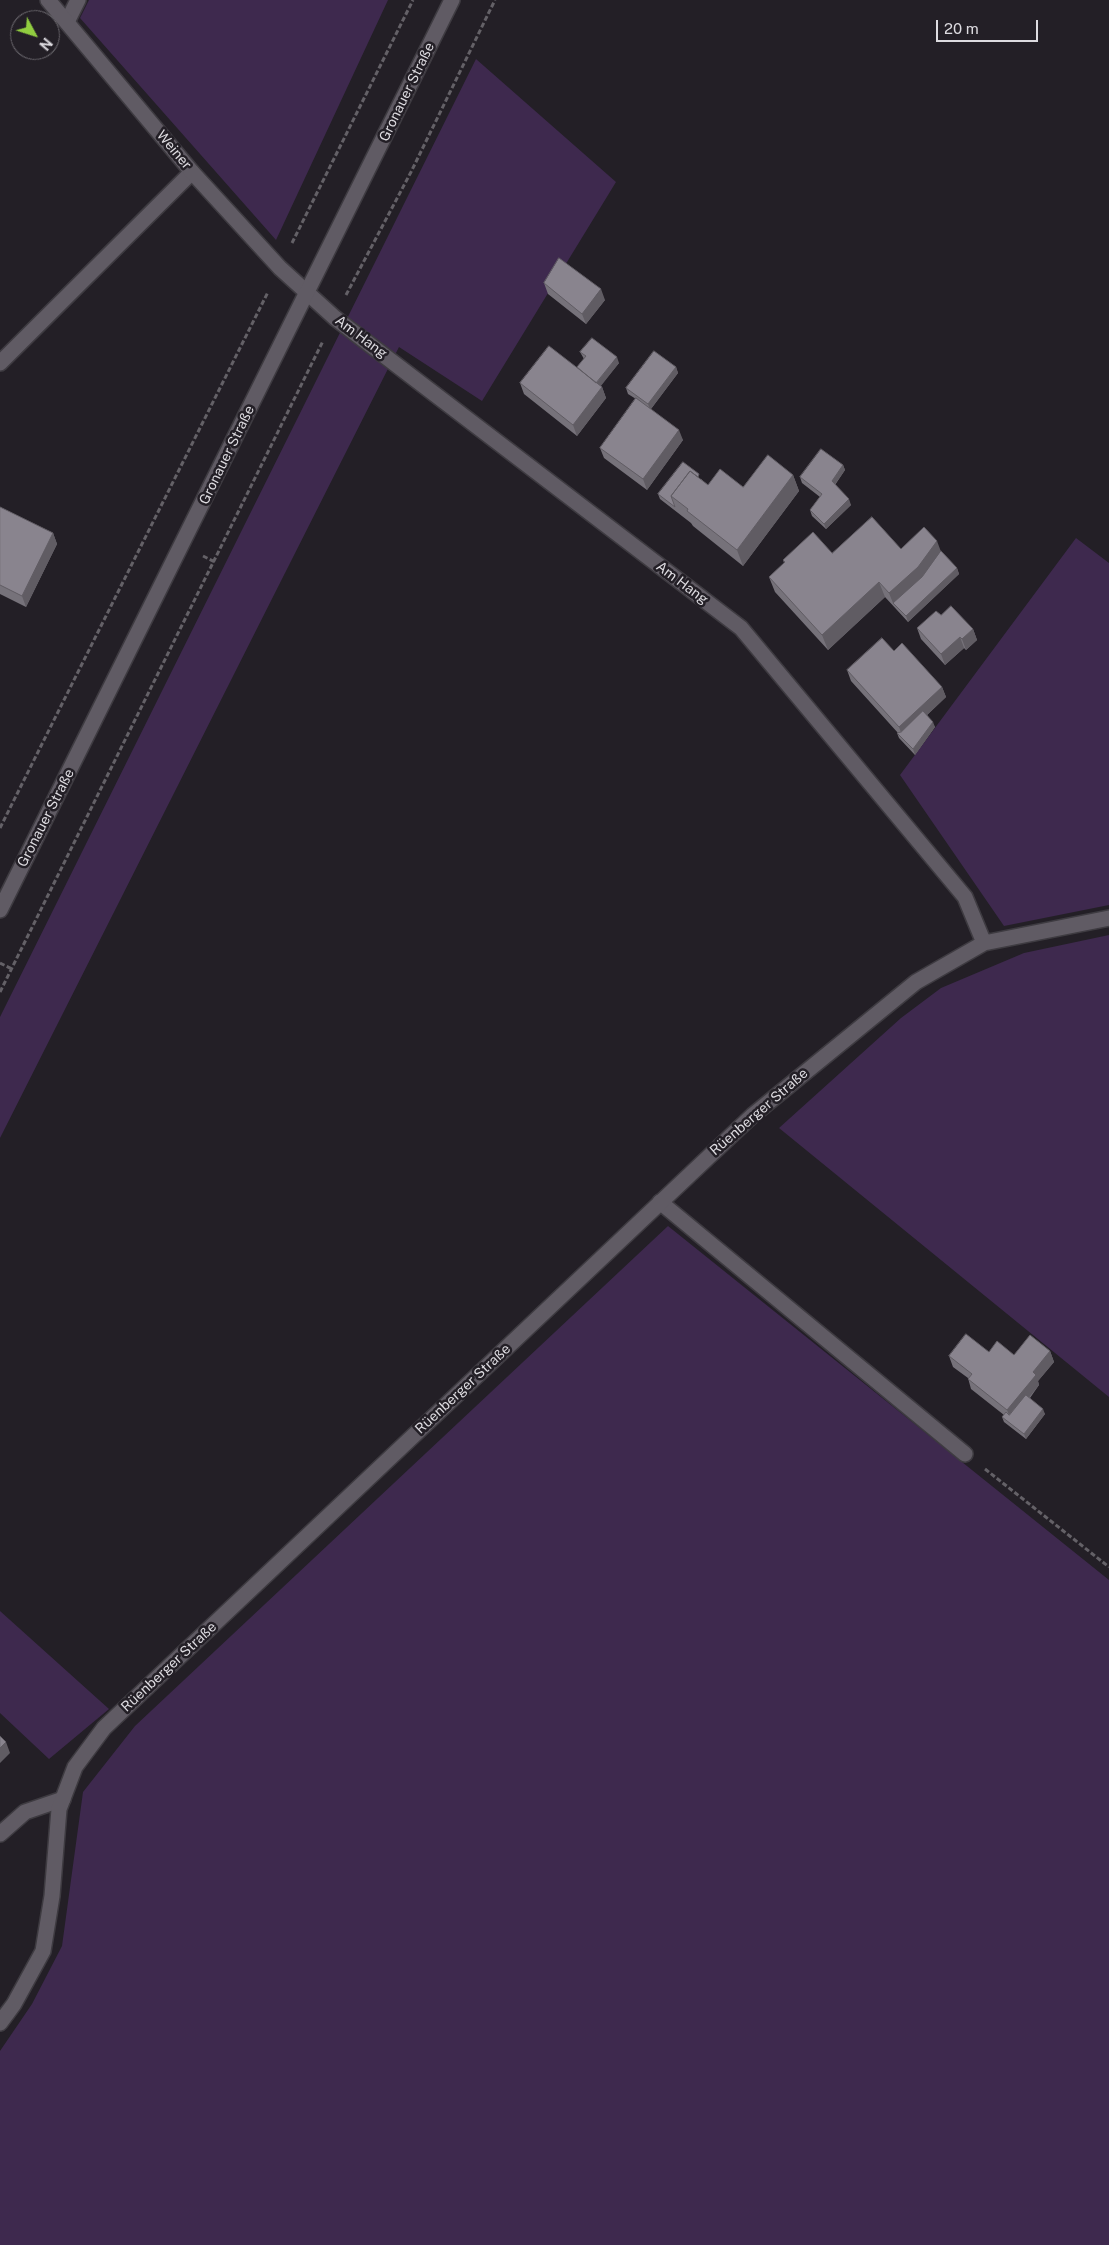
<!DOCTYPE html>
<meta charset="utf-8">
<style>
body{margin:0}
#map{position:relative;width:1109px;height:2245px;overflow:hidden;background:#231f26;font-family:"Public Sans",sans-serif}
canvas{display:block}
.north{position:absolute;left:10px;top:10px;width:50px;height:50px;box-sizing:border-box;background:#231f26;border:1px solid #6d6a70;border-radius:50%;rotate:130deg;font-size:14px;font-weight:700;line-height:20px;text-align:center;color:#dddbe0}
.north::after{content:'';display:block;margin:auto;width:18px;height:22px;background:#91cd40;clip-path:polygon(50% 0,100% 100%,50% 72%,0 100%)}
.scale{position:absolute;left:936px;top:20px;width:102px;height:22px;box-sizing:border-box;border:2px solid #dddbe0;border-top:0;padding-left:6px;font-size:15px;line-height:18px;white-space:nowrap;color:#dddbe0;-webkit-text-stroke:4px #231f26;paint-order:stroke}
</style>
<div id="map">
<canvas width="1109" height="2245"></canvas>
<div class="north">N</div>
<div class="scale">20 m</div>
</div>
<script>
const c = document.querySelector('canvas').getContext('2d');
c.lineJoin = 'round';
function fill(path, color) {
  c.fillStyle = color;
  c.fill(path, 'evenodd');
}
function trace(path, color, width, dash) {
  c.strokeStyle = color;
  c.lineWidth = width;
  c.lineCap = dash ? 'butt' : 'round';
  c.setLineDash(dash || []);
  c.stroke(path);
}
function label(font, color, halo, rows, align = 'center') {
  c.font = font + ' "Public Sans",sans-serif';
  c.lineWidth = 5;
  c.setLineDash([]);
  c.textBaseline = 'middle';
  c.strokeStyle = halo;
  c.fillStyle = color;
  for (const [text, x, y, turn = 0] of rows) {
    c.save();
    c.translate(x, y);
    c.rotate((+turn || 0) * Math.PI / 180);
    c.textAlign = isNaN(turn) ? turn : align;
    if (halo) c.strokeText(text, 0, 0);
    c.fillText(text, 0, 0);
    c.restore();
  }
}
const green = new Path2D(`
 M89,0H388L276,240L80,18Z
 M476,59L616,182L482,401L399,347L0,1138V1017Z
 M1076,538L1109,563V905L1004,926L900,775Z
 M1109,935V1397L779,1128L901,1018L941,988L1024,953Z
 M668,1226L1109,1580V2245H0V2051L32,2004L62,1946L83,1792L135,1726Z
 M0,1611L109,1709L49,1759L0,1713Z`);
const path = new Path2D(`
 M292,243L413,0
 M346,295L411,172L495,0
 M203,556L215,562
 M0,828L268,292
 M0,963L12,969
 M0,992L323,341
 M985,1469L1109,1567`);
const lane = new Path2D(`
 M67,22L78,0
 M0,363L192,172
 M660,1202L965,1454
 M0,1834L25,1812L63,1799`);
const street = new Path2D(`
 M48,0L192,172L280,268L335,318L741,628L965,897L984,943
 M0,2023L14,2004L43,1951L52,1896L59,1809L75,1767L104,1728L753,1115L916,982L984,943L1109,918`);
const secondary = new Path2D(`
 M0,910L452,0`);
const wall = new Path2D(`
 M544,283L605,300L586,324L548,294Z
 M580,352L619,363L600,386L602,387L606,398L577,436L524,394L520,383L577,367L584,359Z
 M676,367L678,373L651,409L683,440L647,490L604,458L600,448L636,399L628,394L626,388Z
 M843,465L845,470L835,485L851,505L826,529L812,516L810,510L820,497L802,483L800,477Z
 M793,475L799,491L743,566L693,526L691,523L660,499L658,494L701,479L708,485L743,487Z
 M0,507L53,533L57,544L26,607L0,594Z
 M901,549L941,551L957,568L959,574L908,622L885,597L828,650L775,592L769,577L784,563L783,560L832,553Z
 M941,615L973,629L977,640L966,650L964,648L945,665L921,639L917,628Z
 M894,651L942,687L946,697L927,715L935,727L915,755L899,738L897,733H898L851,681L847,670Z
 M1050,1351L1054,1362L1038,1381L1039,1385L1030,1398L1045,1414L1026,1439L1004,1422L1002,1417L1004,1415L971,1389L968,1378L953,1367L949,1356L989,1352L1014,1355Z`);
const shadedWall = new Path2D(`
 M601,289L605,300L586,324L582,314Z
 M617,357L619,363L597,391L595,385Z
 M676,367L678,373L650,410L648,404Z
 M602,387L606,398L577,436L573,425Z
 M679,430L683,440L647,490L643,479Z
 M843,465L845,470L833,487L832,481Z
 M793,475L799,491L743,566L737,550Z
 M849,499L851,505L826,529L824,524Z
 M53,533L57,544L26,607L22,596Z
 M937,541L943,557L897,607L893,603L889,593Z
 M957,568L959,574L908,622L906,616Z
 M879,582L885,597L828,650L822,635Z
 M973,629L977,640L966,650L962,639Z
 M960,637L964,648L945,665L941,654Z
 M942,687L946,697L903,738L899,727Z
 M933,722L935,727L915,755L913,749Z
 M1050,1351L1054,1362L1038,1381L1039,1385L1011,1420L1007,1410L1033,1372Z
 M1043,1409L1045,1414L1026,1439L1024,1434Z
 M6,1742L10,1753L0,1763V1748Z`);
const building = new Path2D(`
 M559,258L601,289L582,314L544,283Z
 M592,338L617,357L596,383L577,367L586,356L580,352Z
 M549,346L602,387L573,425L520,383Z
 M654,351L676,367L648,404L626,388Z
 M636,398L679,430L643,479L600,448Z
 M821,449L843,465L832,481L849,499L824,524L810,510L822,494L800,477Z
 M768,455L793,475L737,550L687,511L688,509L671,496L690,471L708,485L720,469L743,487Z
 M683,462L699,474L698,477L690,471L671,496L675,507L658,494Z
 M0,507L53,533L22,596L0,585Z
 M872,517L901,549L924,527L937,541L918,567L889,593L879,582L822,635L769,577L785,562L783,560L813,532L832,553Z
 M941,551L957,568L906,616L893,603L922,577Z
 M951,606L973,629L962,639L960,637L941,654L917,628L936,611L941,615Z
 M882,638L894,651L902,643L942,687L899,727L847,670Z
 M923,711L933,722L913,749L897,733L901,732Z
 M966,1334L989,1352L997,1341L1014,1355L1030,1335L1050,1351L1033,1372L1036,1375L1007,1410L968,1379L972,1374L949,1356Z
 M1026,1395L1043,1409L1024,1434L1002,1417L1006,1412L1009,1415Z
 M0,1736L6,1742L0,1748Z`);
const streetNames = [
 ["Gronauer Straße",407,92,-64],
 ["Weiner",174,150,50],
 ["Am Hang",361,337,37],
 ["Gronauer Straße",227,455,-64],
 ["Am Hang",682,583,37],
 ["Gronauer Straße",46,818,-63],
 ["Rüenberger Straße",759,1112,-41],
 ["Rüenberger Straße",463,1389,-43],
 ["Rüenberger Straße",169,1667,-43]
];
fill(green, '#3e294e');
trace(lane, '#3e3b41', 18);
trace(street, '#3e3b41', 18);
trace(secondary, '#3e3b41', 18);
trace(path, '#646167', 3, [5, 2.5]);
trace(lane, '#605b64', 15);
trace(street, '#605b64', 15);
trace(secondary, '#605b64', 15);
fill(wall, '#76727a');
fill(shadedWall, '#605c63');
fill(building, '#89848e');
trace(building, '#605c63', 1);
label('14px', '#dddbe0', '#231f26', streetNames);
</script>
